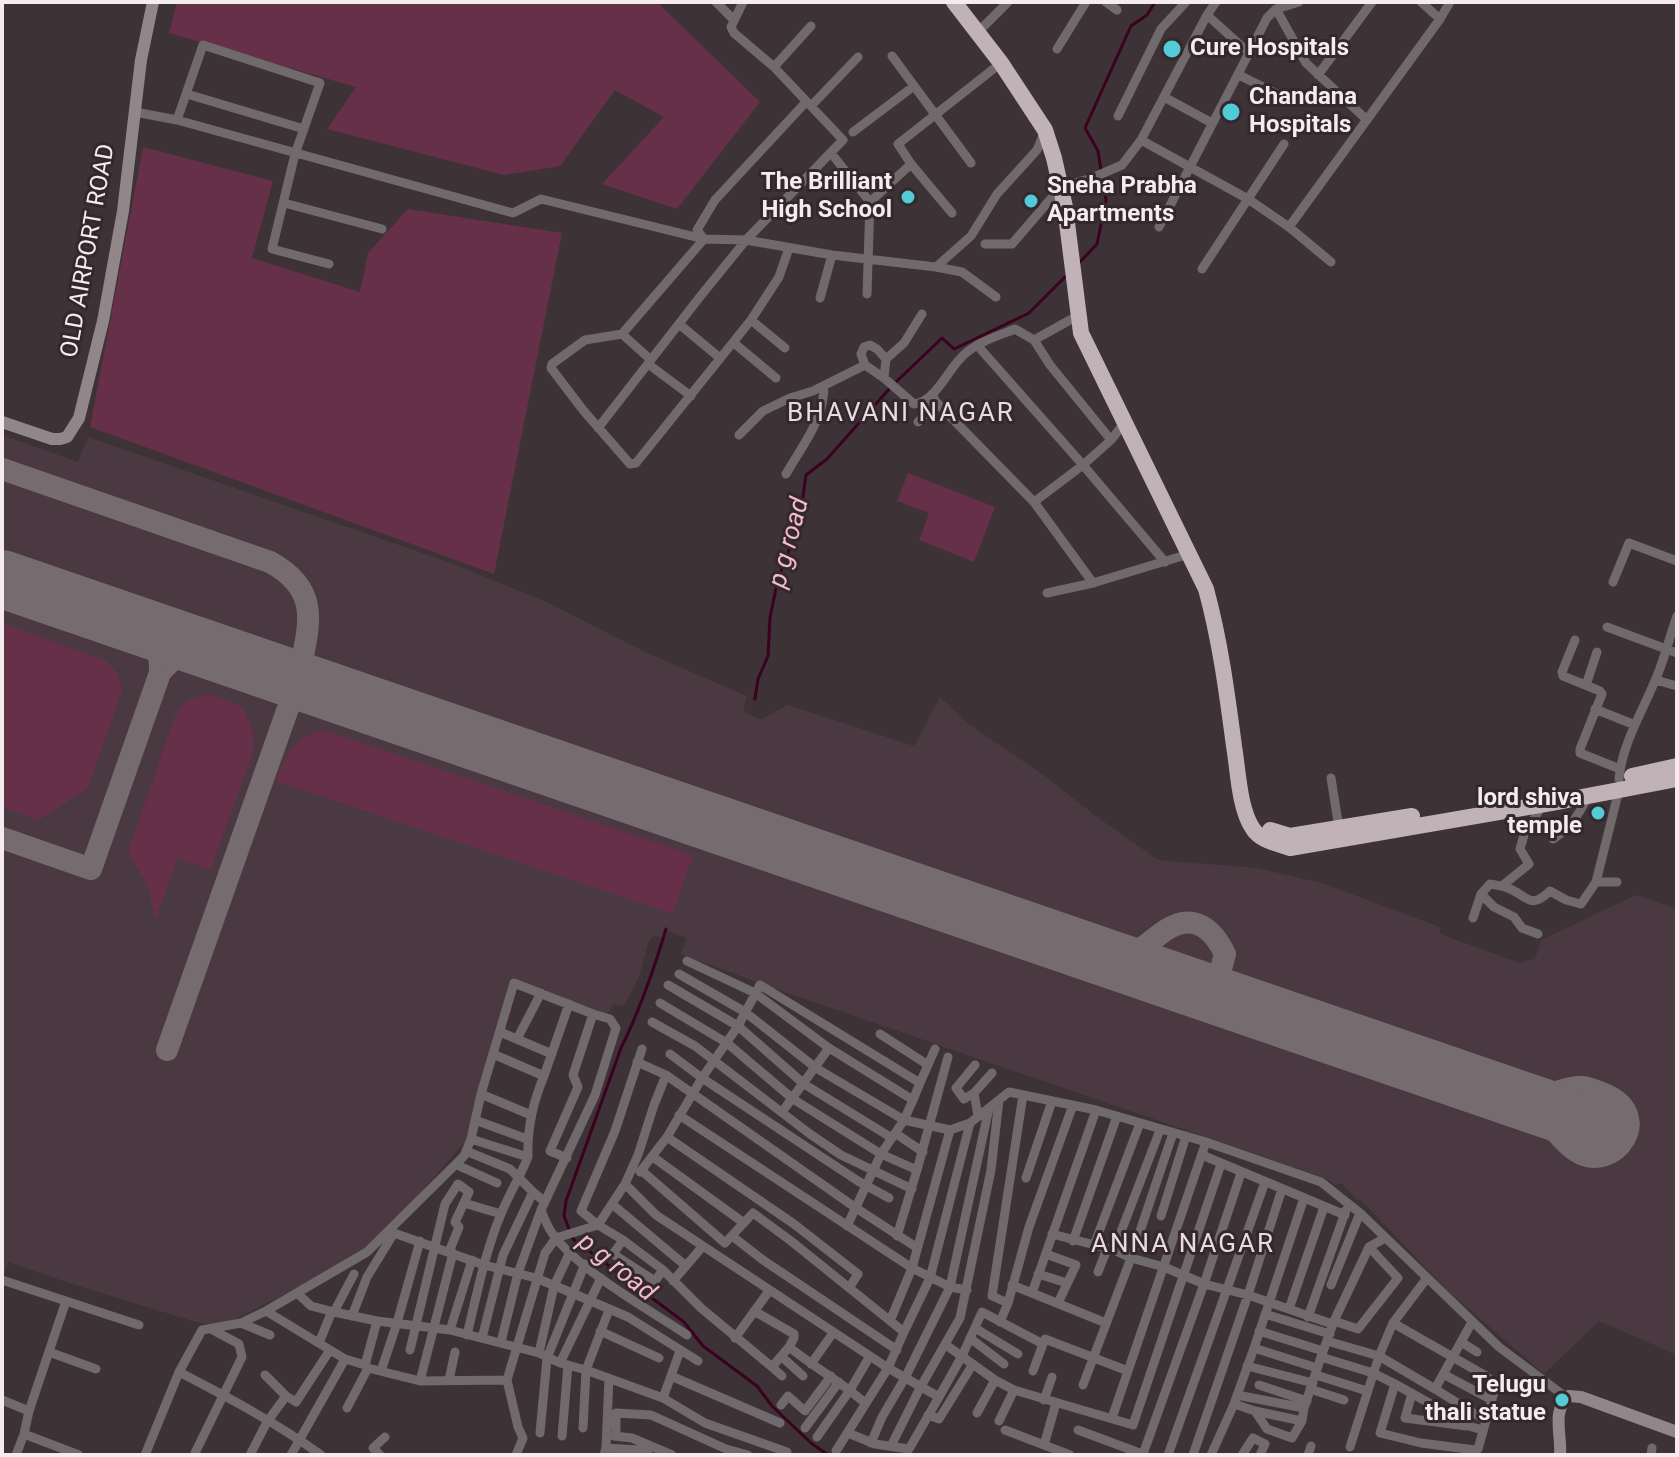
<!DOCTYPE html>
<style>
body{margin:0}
#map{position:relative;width:1679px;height:1457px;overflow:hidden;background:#3d3236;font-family:Roboto,sans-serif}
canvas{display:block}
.frame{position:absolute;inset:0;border:4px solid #f4ecef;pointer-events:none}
</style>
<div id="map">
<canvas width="1679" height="1457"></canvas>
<div class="frame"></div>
</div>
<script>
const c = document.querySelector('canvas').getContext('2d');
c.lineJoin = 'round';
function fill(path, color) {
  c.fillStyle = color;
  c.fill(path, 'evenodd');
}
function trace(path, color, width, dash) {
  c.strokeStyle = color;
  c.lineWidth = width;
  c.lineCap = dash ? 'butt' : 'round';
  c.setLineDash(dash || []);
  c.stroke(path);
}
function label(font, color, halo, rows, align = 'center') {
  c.font = font + ' Roboto,sans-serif';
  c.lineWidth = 6;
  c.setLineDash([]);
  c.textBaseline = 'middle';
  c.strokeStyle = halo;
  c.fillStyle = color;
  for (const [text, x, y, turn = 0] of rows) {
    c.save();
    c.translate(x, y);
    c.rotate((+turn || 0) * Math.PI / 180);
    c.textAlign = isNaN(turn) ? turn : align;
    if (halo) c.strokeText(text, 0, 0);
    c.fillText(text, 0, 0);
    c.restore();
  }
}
const built = new Path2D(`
 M2,435L78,462L88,437L451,563L549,603L643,651L747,696L743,712L761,719L788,705L914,746L940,697L970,725L1042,774L1096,816L1158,860L1257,868L1325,884L1440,927V934L1520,963L1535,959L1541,940L1636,895L1677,909V1355L1599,1321L1544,1374L1448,1291L1360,1199L1357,1200L1341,1183L1336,1185L1325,1178L770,987L681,954L687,938L668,931L663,938L654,936L649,940L639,977L624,1006L614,1004L606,1015L512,979L465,1142L400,1216L367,1247L326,1274L219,1327L189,1320L69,1283L8,1262L4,1275H2Z`);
const green = new Path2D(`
 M177,2H657L760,102L677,209L602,184L664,117L615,90L560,166L504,175L327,129L356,87L169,33Z
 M143,147L273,181L252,258L360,292L368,253L408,209L562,233L494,574L90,427Z
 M908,473L995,507L974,562L919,540L929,513L897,501Z
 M2,623L104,660C116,669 122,678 121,694L88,788L39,820L2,807Z
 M209,694L239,705L245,711L253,731V753L211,868H205L178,858L155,920L148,886L128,852L175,716C184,701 192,697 209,694Z
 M318,731L330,732L693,855L673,914L276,781C288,754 289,743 318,731Z`);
const stream = new Path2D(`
 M1101,170L1098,151L1085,128L1131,26L1147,15L1155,2
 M1080,262L1097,244L1106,200L1102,178
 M895,383L942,338L954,349L1029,313L1066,276
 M755,699L758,679L768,656L770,617L778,579L799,524L806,475L827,459L890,388
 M666,929C654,969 640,1010 621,1048L566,1201L564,1216L573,1239L684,1322L703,1346L757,1386L772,1406L811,1443L828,1455`);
const taxiway = new Path2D(`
 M2,469L270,562C325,592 307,630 298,680L167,1050
 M160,673C174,656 186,649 208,649
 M2,838L91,869L160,673C161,651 153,636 135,625
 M1093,954L1177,1001C1215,1004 1217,984 1225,954C1213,929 1194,912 1166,930C1155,937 1147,946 1135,952C1125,956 1115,957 1105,958
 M1525,1102C1538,1098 1572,1085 1584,1087C1590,1088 1596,1091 1602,1093C1658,1114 1614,1176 1576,1151C1561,1141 1546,1119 1535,1105`);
const runway = new Path2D(`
 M2,579L1602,1128`);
const street = new Path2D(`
 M716,2L734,20
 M1106,2L1117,10
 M1421,2L1440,19
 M1276,9L1306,63L1367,120
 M1207,15L1249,53
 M983,27L1008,2
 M1057,49L1086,2
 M892,56L971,163
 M774,67L811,26
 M1239,75L1287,99
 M1318,75L1372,2
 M187,94L304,129
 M1164,97L1212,123
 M811,106L858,57
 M135,112L177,120L513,213L541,199L704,239L746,240L832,255L936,267L962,272L996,297
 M1118,116L1161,29L1186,2
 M177,120L203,45L320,83L295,154L272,249L329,264
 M853,132L914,86
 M1141,140L1248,199L1289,227L1331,262
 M831,153L870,202L911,164
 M284,203L382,229
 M952,213L911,164L898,144L1001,63
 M1159,227L1267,18L1276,9L1299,2
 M1289,227L1440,19L1450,2
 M704,239L697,230L715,200L806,102
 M985,244H1012L1061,187L1092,178L1122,165L1141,140L1207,15L1216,2
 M936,267L971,236L997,194L1037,150L1044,133
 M1202,269L1284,144
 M867,294L870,202
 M820,298L832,255
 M751,320L785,348
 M679,324L720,358
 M622,334L585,340L552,364L551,368L583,410L630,464L636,463L751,320L779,277L789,248
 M1034,340L1050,365L1111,440L1125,422
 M734,343L776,378
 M977,345L1083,465L1111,440
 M886,359L877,349L870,345L864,347L861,354L865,365L884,378L914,404C934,402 946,374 959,360C973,343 995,337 1015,329L1034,340L1079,315
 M651,360L622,334L704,239
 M648,364L691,396
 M884,378L886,359L904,343L922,314
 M932,394L936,402L1034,502L1093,583
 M918,422L936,402
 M598,428L699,298L746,240L843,140L774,67L734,33L731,27L743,2
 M739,435L763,411L790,398L813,391L865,365
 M786,474C803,444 824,420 824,386
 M1034,502L1083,465L1165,562
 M1613,582L1629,543L1677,561
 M1047,593L1093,583L1189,554
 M1607,627L1677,653
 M1575,640L1562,672L1563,676L1600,691L1602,694L1580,749V753L1620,769
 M1656,680L1677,686
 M1586,685L1597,652
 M1595,709L1635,725
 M1331,778L1339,828
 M1619,779C1622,745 1641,714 1654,683C1664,662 1669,638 1677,616
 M1553,839C1572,826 1578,816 1588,796
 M1617,882H1596L1619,790
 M1502,886L1529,864L1520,849L1524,835L1543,804
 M1473,918L1481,894
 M1538,934L1522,928L1514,917L1494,907L1481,894L1490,884C1497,885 1504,886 1510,889C1529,897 1530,910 1550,891L1566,900L1581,904L1596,882
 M687,961L755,993L829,1048L913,1100L904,1120L881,1154L847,1226
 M679,974L745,1012L816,1068L904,1120L950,1130L970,1123L1009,1092L1096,1110L1206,1142L1321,1182L1360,1213L1499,1347L1566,1397
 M668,985L738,1026L804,1084L892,1138L895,1133L923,1152
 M660,1003L727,1043L793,1099L881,1154L917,1170L948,1057
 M652,1022L695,1046L810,1134L841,1155L912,1189
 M500,1032L552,1054
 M880,1034L928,1065
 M517,1039L541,993
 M642,1049L615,1131L581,1211L598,1225L623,1240L663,1270L701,1308L772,1367L789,1347C814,1367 841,1382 865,1403
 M493,1054L544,1076L569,1004
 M637,1062L666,1075L856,1208L916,1247
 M975,1065L956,1088L964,1099L974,1093L992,1073
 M920,1083L935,1049
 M974,1093L978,1116
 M481,1094L531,1115
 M782,1112L829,1048
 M679,1115L912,1268L950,1287L967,1290
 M475,1120L527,1139
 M1173,1133L1131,1258L1164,1267L1204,1284L1248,1295L1332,1324L1334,1321L1358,1329L1398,1278L1369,1247
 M667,1137L794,1224L858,1274L849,1288
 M466,1151L510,1169L533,1192
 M1202,1155L1345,1215
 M528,1157C527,1129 533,1102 544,1076
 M653,1157L744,1223
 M567,1158L550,1151L578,1087L573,1075L593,1014
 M457,1165L497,1183
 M642,1171L725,1243L753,1213L791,1241L904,1332L888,1368L939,1397L909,1449L875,1444L848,1433
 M640,1172L667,1137L702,1078L670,1054
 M1026,1178L1052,1101
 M625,1184L656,1215L888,1368L836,1451
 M889,1198L858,1181L702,1078L738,1026L760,985L920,1083L913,1100
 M464,1203L501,1214
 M612,1204L686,1266
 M541,1210C544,1218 547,1226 552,1233C580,1272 647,1308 687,1335
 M1161,1216L1186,1136
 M391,1228L394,1233L484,1265L536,1278L572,1293L628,1317L698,1361
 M1052,1234L1114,1250L1131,1258L1083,1385
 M732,1236L763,1260L897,1350
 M897,1236L917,1170
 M623,1240L613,1254L655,1281L663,1270
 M1073,1241L1117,1116
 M1094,1245L1140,1123
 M1114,1250L1160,1130
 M1046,1254L1076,1265L1058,1303
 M1098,1272L1107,1249
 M1038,1274L1067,1283
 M2,1280L139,1325
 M673,1281L703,1246
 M1012,1285L1106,1323
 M1331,1285L1360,1213
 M297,1293L311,1306L334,1312L377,1321L450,1330L539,1353L560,1363L586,1370L663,1398L705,1423L787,1452
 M1032,1293L1096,1110
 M1008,1303L992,1296L1023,1095
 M1289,1309L1324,1207
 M266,1311L345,1359L365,1365L368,1368L420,1381L507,1380
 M754,1311L794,1334V1338L789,1347
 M334,1312L354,1274
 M1265,1314L1330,1334
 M352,1316L367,1277L394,1233
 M1308,1317L1346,1210
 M890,1321L912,1268L950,1130
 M1000,1322L1008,1303L1029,1227L1073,1105
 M241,1323L270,1335
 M1393,1323L1486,1376L1496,1385L1478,1449L1475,1450L1421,1443L1380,1433L1395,1384
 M975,1328L1018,1354
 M450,1330L472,1260
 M600,1331L659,1358
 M1259,1331L1323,1351L1322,1356
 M904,1332L930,1278L970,1123
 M467,1335C477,1294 485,1252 501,1214C509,1194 520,1177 528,1157L471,1139
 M482,1338L503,1255L533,1192L545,1202
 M735,1338L769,1291
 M970,1338L1004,1364
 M1327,1341L1379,1356L1435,1389L1472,1322
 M1461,1342L1477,1352
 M319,1343L332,1311
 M946,1345L995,1380L1014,1390
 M1254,1348L1317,1368L1316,1375L1367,1391
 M410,1350L445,1204L458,1184L469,1192L455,1222L459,1227L449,1252
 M49,1352L96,1369
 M539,1353L554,1286L570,1252
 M781,1356L803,1376
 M1321,1357L1334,1321L1369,1247L1385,1238
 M560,1363L601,1278
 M811,1364L833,1333
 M365,1365L377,1321
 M1247,1366L1313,1383
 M772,1367L782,1376
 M381,1371L397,1323L420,1241
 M1033,1371L1043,1344
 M179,1372C227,1397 277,1423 321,1455
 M1443,1374L1492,1400
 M671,1376L780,1423
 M449,1380L455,1352
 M420,1381L453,1253
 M1259,1385L1307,1401
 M1310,1389L1344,1400
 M1435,1389L1485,1420
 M1412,1393L1405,1418L1467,1426
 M1237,1395L1304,1408
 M286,1396L296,1402L330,1350
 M939,1397L962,1356L982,1312L1043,1344L1045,1339L1128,1371
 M663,1398L680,1351
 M2,1400L29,1411
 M1044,1400L1052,1377
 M1234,1404L1254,1348L1304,1198
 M781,1405L788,1396L805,1411L831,1376
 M347,1408L368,1368
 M1255,1411L1267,1429L1292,1438L1302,1421
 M977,1413L995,1380
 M928,1415L939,1419L973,1364
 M1112,1418L1206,1142
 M999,1421L1014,1390L1133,1425L1221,1164
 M583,1428L586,1370L609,1310
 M805,1428L839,1382
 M1005,1430L1070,1455
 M1078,1430L1145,1455
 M540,1433L547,1358L585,1264
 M24,1434L79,1455
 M562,1436L568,1365
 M614,1436L632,1438L672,1455
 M616,1436V1413L651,1415L726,1449L748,1455
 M817,1437L850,1390L870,1356
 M871,1443L882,1417L905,1378L950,1287L989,1108
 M1044,1445L1056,1403
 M891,1446L920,1388L960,1318L991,1170L999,1100
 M1350,1447L1379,1356L1393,1323L1427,1278
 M606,1448L639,1450L649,1455
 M1143,1454L1204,1284L1241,1173
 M16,1455L24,1434L29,1411L66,1301
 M145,1455L179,1372L202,1330L241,1323L266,1311L367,1252L464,1156L471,1139L481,1094L514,983L593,1014L610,1019L616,1028L595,1095L541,1210L518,1273L501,1342
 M194,1455L242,1357L239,1344L211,1329
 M250,1455L267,1422L286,1396L265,1375
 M291,1455L345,1359
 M380,1455L373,1448L385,1437
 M516,1455L523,1438L518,1427L507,1380L545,1253L556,1238L598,1225L625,1184L638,1155L654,1105L666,1075
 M604,1455L606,1448L609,1378
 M1168,1455L1265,1182
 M1193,1455L1248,1295L1282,1189
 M1211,1455L1234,1404L1255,1411L1302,1421L1304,1408L1321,1357L1373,1373L1395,1384L1472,1427L1483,1430
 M1242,1455L1253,1438L1265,1444L1260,1455
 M1308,1455L1311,1446
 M1651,1455L1652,1448`);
const secondary = new Path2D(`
 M2,422L52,439H60L67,437L79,418L103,321L123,211L141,60L153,2
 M1560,1455C1562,1435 1551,1411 1569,1396L1581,1397L1677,1432`);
const highway = new Path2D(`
 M954,2L1001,63L1045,130L1054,158L1065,207L1081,333L1206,589C1220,640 1227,693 1234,746C1238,769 1239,809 1253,829C1261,841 1277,843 1290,848L1551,803L1677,779
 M1632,776L1677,766
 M1270,830L1290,836L1412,816`);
const markers = [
 [1172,49,10,"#52cbd7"],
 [1231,112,10,"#52cbd7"],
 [908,197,8,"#52cbd7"],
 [1031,201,8,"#52cbd7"],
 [1598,813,8,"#52cbd7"],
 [1562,1400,8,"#52cbd7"]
];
const poiNames = [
 ["Cure Hospitals",1190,49],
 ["Chandana",1249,98],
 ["Hospitals",1249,126],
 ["The Brilliant",892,183,"right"],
 ["High School",892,211,"right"],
 ["Sneha Prabha",1047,187],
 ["Apartments",1047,215],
 ["lord shiva",1582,799,"right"],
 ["temple",1582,827,"right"],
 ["Telugu",1546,1386,"right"],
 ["thali statue",1546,1414,"right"]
];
const streetNames = [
 ["OLD AIRPORT ROAD",89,251,-80]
];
const neighbourhoodNames = [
 ["BHAVANI NAGAR",901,414],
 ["ANNA NAGAR",1183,1245]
];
const waterNames = [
 ["p g road",790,543,-75],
 ["p g road",616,1268,39]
];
fill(built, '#4a3940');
fill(green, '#663148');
trace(stream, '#3a0220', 3);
trace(taxiway, '#766c70', 22);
trace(runway, '#766c70', 58);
trace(street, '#706a6c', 9);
trace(secondary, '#91878b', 12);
trace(highway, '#c1b2b7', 16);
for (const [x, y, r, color] of markers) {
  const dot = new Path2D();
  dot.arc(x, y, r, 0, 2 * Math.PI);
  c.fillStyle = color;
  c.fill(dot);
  trace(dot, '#33282c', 3);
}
label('bold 24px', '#f4ecef', '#33282c', poiNames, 'left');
label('24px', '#f4ecef', '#33282c', streetNames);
c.letterSpacing = '2px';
label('26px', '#ebdbe1', '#33282c', neighbourhoodNames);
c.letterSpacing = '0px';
label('italic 26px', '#f4bad0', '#33282c', waterNames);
</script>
